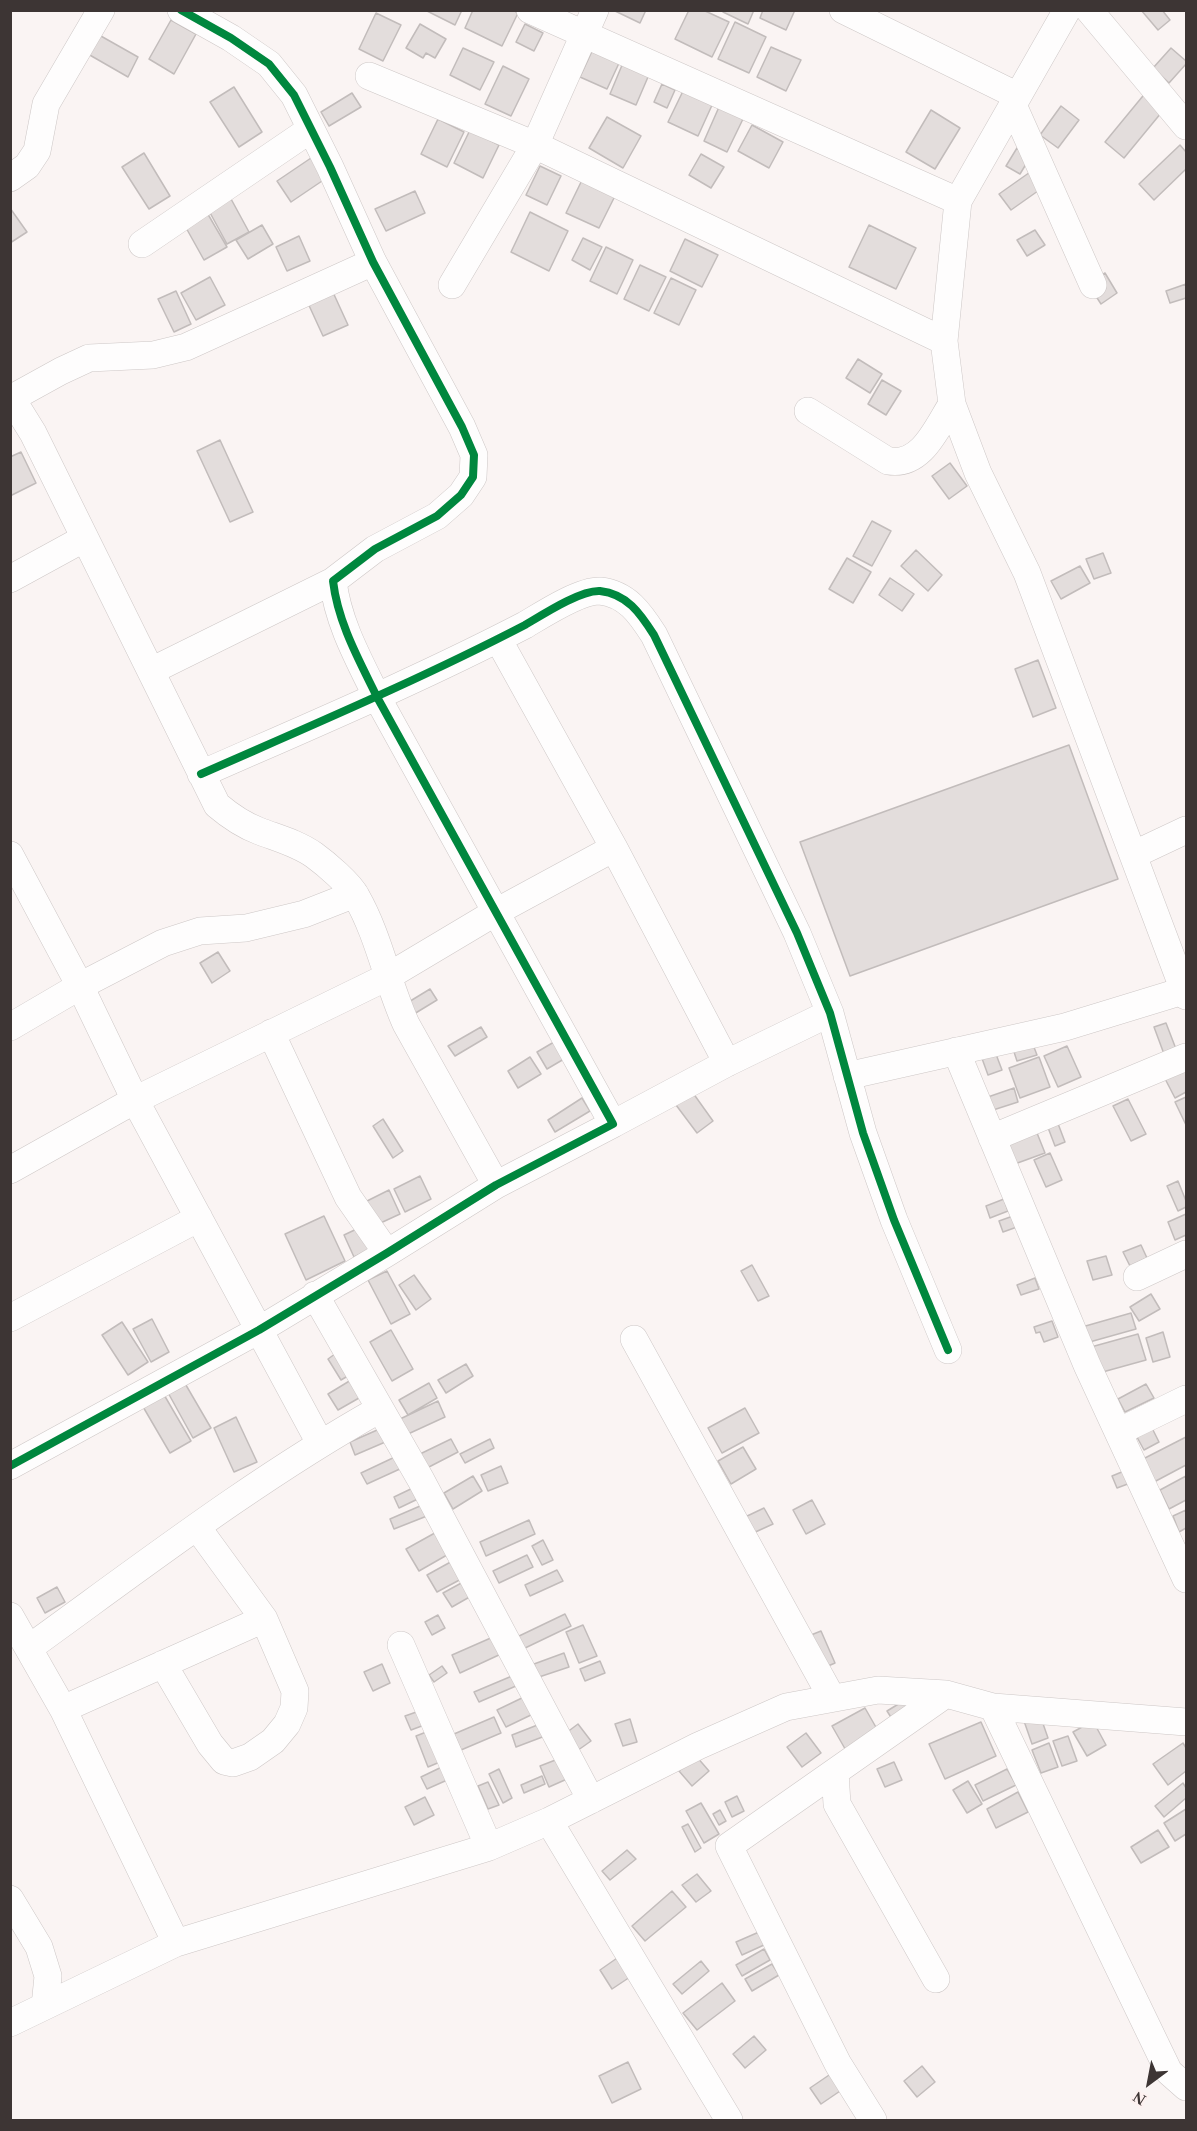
<!DOCTYPE html>
<style>
body{margin:0}
#map{position:relative;width:1197px;height:2131px;overflow:hidden;background:#faf4f3;font-family:Georgia,serif}
canvas{display:block}
.frame{position:absolute;inset:0;border:12px solid #3d3534;pointer-events:none}
.north{position:absolute;left:1119px;top:2053px;width:60px;height:60px;-webkit-text-stroke:4px #fdf1f0;paint-order:stroke;rotate:212deg;font-size:16px;font-weight:700;line-height:24px;text-align:center;color:#3d3534}
.north::after{content:'';display:block;margin:auto;width:21px;height:27px;background:#3d3534;clip-path:polygon(50% 0,100% 100%,50% 72%,0 100%)}
</style>
<div id="map">
<canvas width="1197" height="2131"></canvas>
<div class="frame"></div>
<div class="north">N</div>
</div>
<script>
const c = document.querySelector('canvas').getContext('2d');
c.lineJoin = 'round';
function fill(path, color) {
  c.fillStyle = color;
  c.fill(path, 'evenodd');
}
function trace(path, color, width, dash) {
  c.strokeStyle = color;
  c.lineWidth = width;
  c.lineCap = dash ? 'butt' : 'round';
  c.setLineDash(dash || []);
  c.stroke(path);
}
const building = new Path2D(`
 M425,10H462L455,25Z
 M473,10H513L518,13L502,46L465,28Z
 M613,10H646L640,23Z
 M689,10H703L729,22L712,57L675,39Z
 M724,10H754L748,24L723,12Z
 M763,10H795L786,30L760,18Z
 M1141,10H1162L1170,20L1158,30Z
 M376,13L401,25L383,61L359,49Z
 M171,20L196,34L174,74L149,59Z
 M735,22L766,37L749,73L718,59Z
 M420,24L446,39L435,58L426,53L423,58L406,48Z
 M525,24L543,33L534,51L516,42Z
 M92,31L138,57L128,77L81,50Z
 M771,47L801,60L786,91L757,77Z
 M463,48L494,62L480,90L450,75Z
 M1171,48L1186,61V64L1169,83L1153,68Z
 M593,49L620,61L607,89L580,77Z
 M625,58L651,70L636,105L610,94Z
 M503,66L529,79L511,116L485,104Z
 M662,84L675,90L667,108L654,102Z
 M234,87L262,132L239,147L210,102Z
 M684,89L713,103L698,136L668,122Z
 M1147,91L1166,107L1124,158L1105,142Z
 M352,93L361,107L329,126L321,112Z
 M1061,106L1079,120L1058,148L1040,135Z
 M719,107L743,119L727,152L704,141Z
 M931,110L960,128L935,169L906,152Z
 M607,117L641,136L623,168L589,148Z
 M438,119L464,132L447,167L421,154Z
 M752,125L783,142L769,168L738,151Z
 M470,130L499,145L483,178L454,163Z
 M1180,145L1186,152V169L1154,200L1139,184Z
 M1017,148L1031,156L1020,174L1006,166Z
 M144,153L170,196L149,209L122,167Z
 M701,154L724,167L711,188L689,175Z
 M311,158L325,179L291,202L277,181Z
 M540,166L561,176L547,205L526,195Z
 M1033,170L1045,186L1011,210L999,194Z
 M583,178L616,194L599,228L566,213Z
 M224,186L249,232L227,244L202,198Z
 M415,191L425,213L386,231L375,209Z
 M202,204L227,247L204,260L180,217Z
 M10,208L27,232L10,243Z
 M530,212L568,231L549,271L511,252Z
 M262,225L273,244L248,259L236,240Z
 M869,225L916,248L896,289L849,267Z
 M1035,230L1045,245L1027,256L1017,240Z
 M299,236L310,261L287,271L276,247Z
 M583,238L602,247L590,270L572,260Z
 M685,239L718,255L702,287L670,271Z
 M606,247L633,260L617,294L590,281Z
 M640,265L666,277L649,311L624,299Z
 M1105,273L1117,293L1101,304L1088,284Z
 M210,277L225,305L196,320L181,293Z
 M326,277L348,325L323,336L301,288Z
 M671,278L696,290L679,325L654,313Z
 M1186,284V298L1170,303L1166,291Z
 M176,291L191,324L174,332L158,299Z
 M858,359L882,374L870,393L846,378Z
 M882,380L901,391L886,415L868,404Z
 M220,440L253,512L230,522L197,451Z
 M21,452L36,483L10,496V457Z
 M950,463L967,486L949,499L932,476Z
 M872,521L891,531L872,566L853,556Z
 M916,550L942,575L928,591L901,566Z
 M1103,553L1111,573L1094,579L1086,559Z
 M847,558L871,572L853,603L829,589Z
 M1080,566L1090,583L1061,599L1051,581Z
 M890,578L914,594L902,611L879,595Z
 M1038,660L1056,708L1033,717L1015,669Z
 M1069,745L1118,879L850,976L800,842Z
 M218,952L230,971L212,983L200,963Z
 M430,989L437,1000L414,1014L407,1003Z
 M1166,1023L1176,1049L1164,1054L1154,1027Z
 M481,1027L487,1037L455,1056L448,1046Z
 M554,1042L564,1059L547,1069L537,1052Z
 M1032,1042L1037,1055L1017,1061L1013,1049Z
 M1067,1046L1081,1077L1058,1087L1044,1056Z
 M994,1049L1002,1070L988,1075L980,1053Z
 M530,1057L541,1074L518,1088L508,1071Z
 M1039,1057L1050,1087L1020,1098L1009,1068Z
 M1186,1058V1092L1175,1098L1161,1071Z
 M1014,1088L1018,1102L990,1111L985,1098Z
 M693,1093L713,1121L697,1133L676,1105Z
 M1186,1097V1125L1175,1102Z
 M582,1098L590,1111L555,1132L548,1120Z
 M1128,1099L1146,1134L1131,1141L1113,1106Z
 M383,1119L403,1151L393,1158L373,1126Z
 M1057,1121L1065,1142L1055,1146L1047,1125Z
 M1035,1128L1045,1153L1012,1165L1003,1140Z
 M1050,1153L1062,1180L1046,1187L1034,1160Z
 M420,1176L431,1199L405,1212L394,1189Z
 M1178,1181L1186,1201V1207L1178,1211L1167,1186Z
 M389,1190L400,1214L374,1226L363,1203Z
 M1004,1199L1008,1211L990,1218L986,1206Z
 M1186,1214V1235L1175,1240L1168,1222Z
 M324,1216L345,1261L306,1280L285,1234Z
 M1013,1216L1017,1227L1003,1232L999,1221Z
 M363,1226L374,1248L354,1257L344,1235Z
 M1141,1245L1147,1258L1130,1266L1123,1252Z
 M1106,1256L1112,1275L1093,1280L1087,1261Z
 M752,1265L769,1296L758,1301L741,1271Z
 M387,1271L410,1314L391,1324L368,1280Z
 M414,1275L431,1299L416,1310L399,1285Z
 M1035,1278L1039,1289L1021,1295L1017,1285Z
 M1151,1294L1160,1309L1139,1321L1130,1307Z
 M1131,1313L1136,1329L1086,1343L1082,1327Z
 M152,1319L169,1352L151,1362L133,1329Z
 M1052,1321L1058,1337L1044,1342L1040,1332L1036,1333L1034,1327Z
 M122,1322L148,1362L128,1375L102,1335Z
 M391,1330L413,1369L392,1381L370,1342Z
 M1163,1332L1170,1357L1153,1362L1146,1338Z
 M1138,1334L1146,1360L1099,1373L1091,1347Z
 M339,1351L353,1373L341,1380L328,1359Z
 M466,1364L473,1376L446,1393L438,1380Z
 M356,1377L366,1394L338,1410L328,1394Z
 M183,1380L211,1428L193,1438L166,1389Z
 M429,1383L437,1398L408,1415L399,1400Z
 M1146,1384L1154,1398L1125,1412L1118,1399Z
 M163,1393L191,1441L170,1453L142,1405Z
 M438,1401L445,1417L408,1434L400,1419Z
 M745,1408L759,1433L722,1453L708,1428Z
 M236,1417L257,1462L234,1472L214,1428Z
 M1148,1420L1159,1442L1144,1450L1132,1428Z
 M384,1427L390,1440L355,1455L350,1442Z
 M1186,1437V1465L1154,1482L1143,1459Z
 M451,1439L458,1452L427,1468L420,1454Z
 M490,1439L494,1448L465,1463L460,1454Z
 M743,1447L756,1469L731,1484L718,1461Z
 M397,1456L402,1468L367,1484L361,1473Z
 M501,1466L508,1483L488,1491L481,1475Z
 M1129,1469L1133,1482L1117,1488L1112,1476Z
 M473,1476L482,1491L453,1509L444,1493Z
 M1186,1476V1500L1169,1509L1160,1490Z
 M417,1486L422,1497L399,1508L394,1497Z
 M812,1500L825,1524L806,1534L793,1510Z
 M427,1503L432,1514L394,1529L390,1519Z
 M764,1508L773,1524L751,1534L743,1518Z
 M1186,1510V1528L1179,1532L1173,1516Z
 M529,1520L535,1534L486,1556L480,1542Z
 M442,1529L454,1551L419,1571L406,1549Z
 M543,1540L553,1560L542,1565L532,1546Z
 M527,1555L533,1567L499,1583L493,1571Z
 M456,1559L465,1577L437,1592L427,1575Z
 M557,1570L563,1581L530,1596L525,1585Z
 M465,1581L473,1595L452,1607L443,1593Z
 M57,1587L65,1602L45,1613L37,1598Z
 M565,1614L571,1626L523,1649L517,1637Z
 M438,1615L445,1628L432,1635L425,1622Z
 M583,1625L597,1656L579,1663L566,1632Z
 M821,1631L835,1663L819,1670L806,1637Z
 M493,1637L501,1654L460,1673L452,1655Z
 M564,1653L569,1667L539,1677L534,1664Z
 M600,1661L605,1673L585,1681L580,1669Z
 M382,1664L390,1683L373,1691L364,1672Z
 M442,1666L447,1673L434,1682L429,1675Z
 M512,1676L516,1686L479,1702L474,1692Z
 M524,1697L533,1714L506,1727L497,1710Z
 M905,1700L911,1710L894,1722L887,1711Z
 M865,1708L881,1736L848,1754L832,1726Z
 M422,1710L427,1724L411,1730L405,1716Z
 M1040,1715L1048,1738L1032,1744L1024,1721Z
 M494,1717L501,1733L461,1750L454,1734Z
 M630,1719L637,1742L623,1746L615,1724Z
 M1093,1721L1106,1745L1087,1756L1073,1732Z
 M981,1722L996,1756L945,1779L929,1744Z
 M540,1724L545,1736L516,1747L512,1735Z
 M578,1724L591,1741L574,1753L562,1736Z
 M434,1729L447,1759L428,1767L416,1736Z
 M806,1733L821,1753L802,1767L787,1747Z
 M1068,1736L1077,1761L1062,1766L1053,1741Z
 M1049,1743L1058,1767L1041,1773L1032,1750Z
 M1183,1743L1186,1748V1771L1168,1785L1153,1764Z
 M696,1756L709,1771L692,1786L679,1771Z
 M558,1759L567,1779L549,1787L540,1766Z
 M894,1762L902,1780L885,1787L877,1769Z
 M448,1764L454,1777L427,1789L421,1777Z
 M499,1769L512,1798L503,1803L489,1774Z
 M1007,1769L1016,1785L983,1801L975,1785Z
 M542,1776L545,1784L524,1793L521,1785Z
 M968,1781L982,1804L967,1813L953,1790Z
 M488,1782L499,1805L488,1809L478,1786Z
 M1183,1783L1186,1788V1798L1164,1817L1155,1806Z
 M1018,1792L1028,1812L996,1828L987,1809Z
 M737,1796L744,1811L732,1817L725,1802Z
 M425,1797L434,1815L414,1825L405,1807Z
 M701,1803L719,1834L704,1843L686,1811Z
 M1186,1809V1834L1175,1841L1164,1823Z
 M720,1810L726,1821L719,1825L713,1814Z
 M688,1824L701,1848L695,1852L682,1827Z
 M1158,1830L1169,1847L1141,1863L1131,1847Z
 M627,1850L636,1859L610,1880L602,1871Z
 M697,1874L711,1891L696,1902L682,1885Z
 M672,1891L686,1907L645,1941L632,1926Z
 M759,1932L764,1945L742,1955L736,1942Z
 M764,1949L770,1960L742,1976L736,1965Z
 M620,1956L633,1975L612,1989L600,1970Z
 M701,1961L709,1971L682,1994L673,1984Z
 M772,1964L779,1975L752,1991L745,1979Z
 M722,1983L735,2001L697,2030L683,2013Z
 M754,2036L766,2050L745,2068L733,2054Z
 M628,2062L641,2089L612,2103L599,2076Z
 M922,2066L935,2082L917,2097L904,2081Z
 M835,2071L846,2087L821,2104L810,2088Z`);
const minor = new Path2D(`
 M530,10L958,201
 M843,10L1018,96
 M1067,10L958,201L944,341L952,404L978,473L1027,573L1186,996
 M1089,10L1186,126
 M369,76L535,145L944,341
 M1013,105L1093,285
 M10,178L27,166L37,151L46,104L101,10
 M142,244L311,129
 M452,285L535,145L595,10
 M10,396L33,433L217,805C230,816 243,825 259,831C277,838 297,843 314,855C325,863 350,884 356,896C379,936 387,982 406,1024L496,1185
 M12,398L61,371L89,358L153,355L186,347L373,262
 M808,411L888,461C922,467 937,427 952,404
 M10,579L85,538
 M498,639L614,848L727,1063
 M151,671L333,581
 M201,774C310,726 419,680 525,625C542,615 580,590 600,591C627,594 640,613 654,635L797,933L830,1013L863,1133L894,1220L948,1350
 M10,855L80,986L135,1100L320,1443
 M1133,855L1186,830
 M10,1027L80,986L163,943L200,931L246,928L304,914L355,894
 M271,1033L348,1197L387,1253
 M956,1051L1087,1365L1186,1579
 M847,1076L1065,1027L1186,990
 M613,1124L727,1063L830,1013
 M992,1138L1186,1057
 M10,1170L135,1100L387,977L496,912L614,848
 M1137,1277L1186,1254
 M315,1295L421,1480L591,1800
 M10,1318L199,1218
 M634,1339L832,1698
 M1118,1432L1186,1399
 M10,1466L259,1330L387,1253L496,1185L613,1124L377,697C359,660 338,623 333,581L375,549L437,516L461,495L473,477L474,455L462,427L373,262L330,167L294,95L269,64L231,38L181,10
 M10,1616L63,1709L176,1943
 M401,1645L489,1847
 M29,1648C144,1565 257,1478 380,1409
 M163,1664L210,1744L224,1761L233,1763L250,1757L273,1741L287,1724L294,1708L295,1691L264,1619L197,1527
 M993,1707L1169,2072L1186,2087
 M63,1709L264,1619
 M835,1772L837,1804L936,1979
 M549,1821L729,2120
 M10,1899L39,1947L48,1976L45,2006
 M10,2023L176,1943L489,1847L549,1821L698,1746L786,1707L878,1690L946,1694L993,1707L1186,1722
 M873,2120L838,2064L729,1846L946,1694`);
const cycleway = new Path2D(`
 M201,774C310,726 419,680 525,625C542,615 580,590 600,591C627,594 640,613 654,635L797,933L830,1013L863,1133L894,1220L948,1350
 M10,1466L259,1330L387,1253L496,1185L613,1124L377,697C359,660 338,623 333,581L375,549L437,516L461,495L473,477L474,455L462,427L373,262L330,167L294,95L269,64L231,38L181,10`);
fill(building, '#e3dddc');
trace(building, '#c2bcbb', 1.5);
trace(minor, '#cdc7c6', 28);
trace(minor, '#fefdfd', 27);
trace(cycleway, '#00873e', 8);
</script>
